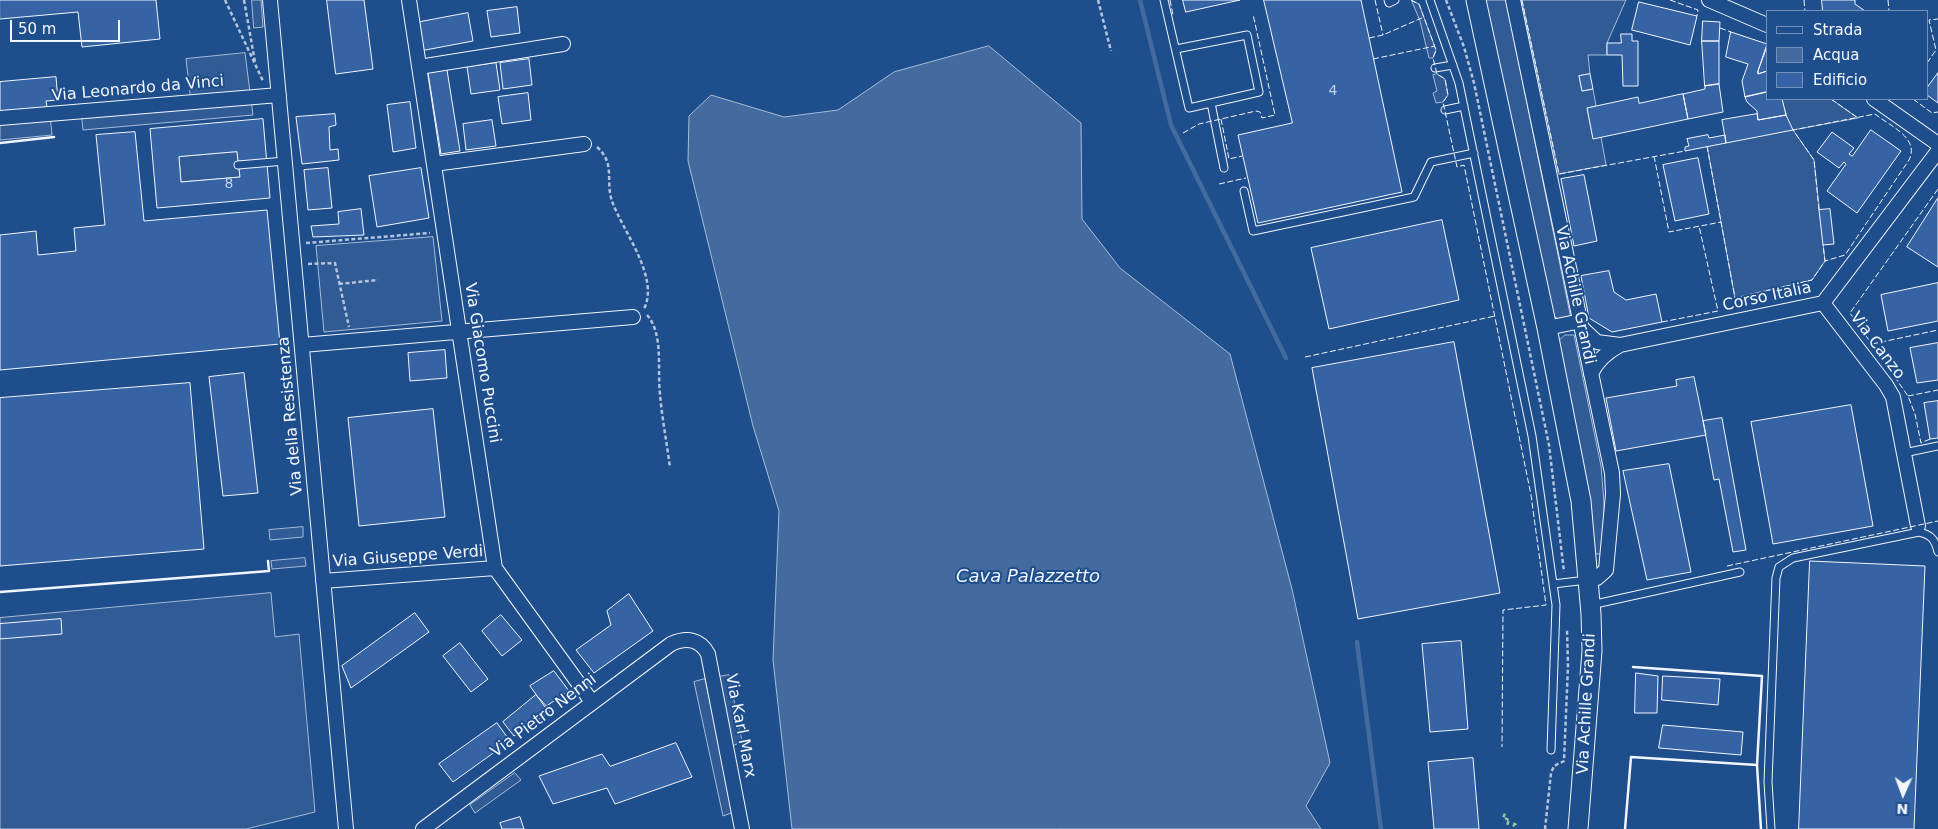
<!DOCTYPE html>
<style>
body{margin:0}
#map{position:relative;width:1938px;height:829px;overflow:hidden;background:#1f4e8c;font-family:"DejaVu Sans",sans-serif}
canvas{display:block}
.legend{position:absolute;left:1766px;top:10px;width:162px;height:90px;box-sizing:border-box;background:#1f4e8c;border:1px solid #7391ba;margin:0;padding:6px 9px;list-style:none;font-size:15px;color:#f2f6ff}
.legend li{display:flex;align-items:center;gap:10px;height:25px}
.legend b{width:25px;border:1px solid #7391ba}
.north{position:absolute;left:1878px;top:769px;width:50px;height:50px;-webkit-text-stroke:4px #1f4e8c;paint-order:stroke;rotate:182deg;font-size:14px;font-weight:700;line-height:20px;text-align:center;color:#f2f6ff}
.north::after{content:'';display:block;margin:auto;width:18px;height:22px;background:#f2f6ff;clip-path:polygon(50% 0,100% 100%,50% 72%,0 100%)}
.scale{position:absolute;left:10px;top:20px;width:110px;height:22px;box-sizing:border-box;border:2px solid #f2f6ff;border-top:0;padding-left:6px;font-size:15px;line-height:18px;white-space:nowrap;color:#f2f6ff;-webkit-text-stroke:4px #1f4e8c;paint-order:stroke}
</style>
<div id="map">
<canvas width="1938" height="829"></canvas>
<ul class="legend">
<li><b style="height:6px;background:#1f4e8c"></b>Strada</li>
<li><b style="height:14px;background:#446ba0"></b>Acqua</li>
<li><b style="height:14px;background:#3563a3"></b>Edificio</li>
</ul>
<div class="north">N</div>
<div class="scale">50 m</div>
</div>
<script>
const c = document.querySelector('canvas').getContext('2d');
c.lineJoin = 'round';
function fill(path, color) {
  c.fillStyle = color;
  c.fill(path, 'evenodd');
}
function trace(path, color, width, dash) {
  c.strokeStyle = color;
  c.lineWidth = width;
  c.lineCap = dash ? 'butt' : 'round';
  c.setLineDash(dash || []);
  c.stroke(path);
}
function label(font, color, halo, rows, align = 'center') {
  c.font = font + ' "DejaVu Sans",sans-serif';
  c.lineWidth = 4;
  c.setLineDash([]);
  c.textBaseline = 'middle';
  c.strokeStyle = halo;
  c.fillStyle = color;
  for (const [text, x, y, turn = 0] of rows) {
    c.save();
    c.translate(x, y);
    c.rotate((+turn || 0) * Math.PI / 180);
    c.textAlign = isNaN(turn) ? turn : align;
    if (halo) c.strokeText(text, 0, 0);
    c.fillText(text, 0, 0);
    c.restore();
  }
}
const built = new Path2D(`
 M252,0H261L263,27L254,28Z
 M1483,0H1506L1570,314V316L1560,320L1552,315L1497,53Z
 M1522,0H1626L1607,43V55H1588L1590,74L1579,76L1582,91L1593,89L1596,106L1587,108L1593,138L1601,137L1606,165L1559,174Z
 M1412,1L1419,4L1436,50L1433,58H1429L1420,21Z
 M245,53L253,115L83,130L81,112L191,102L186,59Z
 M1437,74L1445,79L1448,95L1443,102L1436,103L1433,93L1437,91L1433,75Z
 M1782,99H1831L1858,118L1793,130L1814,160L1825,261L1812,280L1735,298L1707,146L1786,115Z
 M50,114L52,135L0,140V118Z
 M237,152L240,177L181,182L179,157Z
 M433,237L442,321L324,332L316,246Z
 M1565,335H1574L1601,466L1604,503V554H1595L1558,342Z
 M303,527V537L270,540L269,530Z
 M305,558L306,566L272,569L271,561Z
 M271,593L275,637L299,634L315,812L246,829H0V618Z
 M729,675L742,741L733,746L718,677Z
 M705,679L734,812L723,816L694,682Z
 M515,773L521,780L475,813L470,805Z`);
const water = new Path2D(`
 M989,46L1081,123L1082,219L1120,268L1230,354L1292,589L1330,763L1306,806L1321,829H792L773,660L779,511L753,426L688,161L689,116L711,95L784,117L838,110L894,72Z`);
const stream = new Path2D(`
 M1140,0L1171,125L1286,358
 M1357,642L1381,829`);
const building = new Path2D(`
 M0,0H156L160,39L82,47L78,12L0,19Z
 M327,0H364L373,69L336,74Z
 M1183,0H1240L1186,12Z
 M1264,0H1361L1402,192L1258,223L1238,135L1292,123Z
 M1822,0H1855V4L1865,11H1823Z
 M1639,2L1697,16L1690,45L1632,30Z
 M517,7L520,33L491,37L487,11Z
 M468,13L473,41L420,51L415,23Z
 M1703,21L1720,22L1719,41H1702Z
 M1731,32L1767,44L1758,71V74L1767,71V92L1745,97L1742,81L1748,64L1726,57Z
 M1621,34H1632V41H1638V86H1623L1622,55H1607V43H1621Z
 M1702,41H1719V84L1705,86Z
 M1767,47V71L1758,74V71Z
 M529,59L532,85L503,89L500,63Z
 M496,63L500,90L471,94L467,67Z
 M447,70L460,151L441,154L428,73Z
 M1938,73V103L1927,95V88Z
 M1590,74L1593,89L1582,91L1579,76Z
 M56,77L58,100L46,101L47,107L0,111V82Z
 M1719,84L1723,112L1688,119L1683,94L1705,89V86Z
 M1767,92V99H1782L1786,115L1758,120L1757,111L1747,102L1745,97Z
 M528,93L531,120L502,124L498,97Z
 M1683,94L1688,119L1593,139L1587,108L1638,97L1639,103Z
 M410,102L416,148L393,152L387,105Z
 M335,114L336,125L329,127L330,150L338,149L339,160L302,164L296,117Z
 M1757,114L1758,120L1786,115L1793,130L1726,143L1722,120Z
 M263,119L270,198L157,208L150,129ZM237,152L240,177L181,182L179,157Z
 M492,120L496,146L466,150L463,124Z
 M1871,130L1901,151L1857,213L1827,191L1846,164L1844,162L1839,168L1817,152L1832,132L1854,148L1849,154L1852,156Z
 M135,132L144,221L267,210L280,344L0,370V235L36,231L38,255L76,251L74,228L105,225L96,135Z
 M1708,135L1709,138L1725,135L1726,143L1685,151V147L1689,146L1687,139Z
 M1698,158L1709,214L1675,221L1663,165Z
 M328,168L332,208L308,210L304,170Z
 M421,168L429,218L377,227L369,176Z
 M1584,175L1597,241L1574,246L1561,179Z
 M1938,198V267L1907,247Z
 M361,209L364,235L313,237L311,226L339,224L338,212Z
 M1830,209L1834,244L1823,245L1819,210Z
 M1442,220L1459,300L1329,329L1311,248Z
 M1609,271L1614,292L1626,300L1656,294L1662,322L1612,332L1589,318L1581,276Z
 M1938,283V321L1888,331L1881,295Z
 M1454,342L1500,593L1358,619L1312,368Z
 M1938,343V380L1917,383L1910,348Z
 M445,350L447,378L410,381L408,353Z
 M244,373L258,493L223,496L209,377Z
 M1694,377L1706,435L1616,451L1606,398L1677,386L1676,380Z
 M190,383L204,549L0,566V398Z
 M1938,401V438L1930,439L1924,403Z
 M1851,405L1873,526L1773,544L1751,422Z
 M433,409L445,517L359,526L348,418Z
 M1722,418L1746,550L1733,552L1719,479L1714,480L1703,421Z
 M1669,464L1691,572L1647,580L1623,471Z
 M1810,561L1925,566L1914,829H1799Z
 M629,594L653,631L594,673L576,650L611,625L607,611Z
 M415,613L429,632L351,688L342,666Z
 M501,615L522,640L502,656L482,631Z
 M61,619L62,634L0,639V624Z
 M1461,641L1468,729L1430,732L1422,644Z
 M460,643L488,679L471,692L443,656Z
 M554,671L569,691L545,707L530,686Z
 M1636,673L1658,676L1657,713H1635Z
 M1663,676L1720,679L1718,705L1662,700Z
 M536,695L551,711L514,736L503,722Z
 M497,723L510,741L453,782L439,764Z
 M1663,725L1743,732L1741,755L1659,748Z
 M676,743L692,777L615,804L607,788L553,804L539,776L602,754L610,766Z
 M1473,758L1479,829H1434L1428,762Z
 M520,817L524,829H502L500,823Z`);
const path = new Path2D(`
 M225,0L263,81
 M244,0L255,62
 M1098,0L1111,51
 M1446,0L1464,47L1474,83L1549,445L1564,572
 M597,147C616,164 605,181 612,201C622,230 660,277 644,309
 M306,243L430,233
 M308,264L335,263L349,327
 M339,284L378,280
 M647,315C664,334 657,371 660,394C662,419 667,443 670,468
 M1545,829L1551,773L1554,766L1564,761L1568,666L1567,630`);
const lane = new Path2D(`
 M1164,0L1189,108L1259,92L1247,35L1176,49
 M1388,0L1389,3L1395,0
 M1430,0L1459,83L1532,436L1556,605L1551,750
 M1435,68L1453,65
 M1211,103L1224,168
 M1445,110L1464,106
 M238,165L285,161
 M1244,191L1253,231L1414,197L1431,162L1474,153
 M1904,453L1938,446
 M1553,584L1587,580
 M1591,605L1740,572
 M1771,829L1768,782L1776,578L1779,567L1793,558L1919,532C1932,535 1935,540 1938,552`);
const street = new Path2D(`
 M270,0L346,829
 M409,0L495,568L592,702
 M1513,0L1612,473L1613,494L1606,570L1597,578L1588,580
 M1709,0L1767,25
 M419,67L563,44
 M1874,99L1938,144
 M0,118L279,95
 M434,164L584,144
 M1823,303L1886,385L1893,397L1918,526
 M1547,328L1581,321
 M1582,328L1597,342L1620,345L1823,303L1938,151
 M302,345L633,317
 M1591,374C1597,360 1607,352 1620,345
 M323,581L495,568
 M423,829L671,644C687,637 700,639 708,654L742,829`);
const secondary = new Path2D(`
 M1476,0L1547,328L1581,501L1591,614L1592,651L1578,829`);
const hedge = new Path2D(`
 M1503,815L1508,817L1505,822L1515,825V829`);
const fence = new Path2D(`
 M1170,0L1173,15
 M1375,0L1383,35
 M1411,0L1419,4L1436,50L1433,58L1437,74L1445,79L1448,95L1443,102L1457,167L1464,165L1531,495L1546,605L1503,610L1502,747
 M1522,0L1559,174L1685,151
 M1670,0L1698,10L1697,16
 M1804,0L1805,11
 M1888,0L1889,11
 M1720,28L1731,32
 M1369,38L1383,35L1424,17
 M1373,59L1435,46
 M1927,63L1936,50L1929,20L1938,19
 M1831,99L1858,118
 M1913,99L1932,113L1938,112
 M1221,119L1229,159L1242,156
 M1183,133L1199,124L1256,111L1260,112L1262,118L1275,115L1253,14
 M1707,146L1735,298L1812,280L1825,261L1823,245
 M1654,156L1669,232L1721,222
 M1219,184L1246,178
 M1819,210L1814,160L1793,130L1875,114C1890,126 1920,138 1909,160L1845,255L1825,261
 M1662,322L1718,311L1699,226
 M1872,344L1938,330
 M1305,357L1495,316
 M1908,396L1938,390
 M1930,439L1921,443L1915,414L1908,396L1850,313L1938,189
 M1727,566L1938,521`);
const wall = new Path2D(`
 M0,143L54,137
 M0,592L269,571L268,561
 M1757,765L1761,829
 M1625,829L1631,757L1757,765L1762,676L1633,667`);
const numberNames = [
 ["4",1333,91],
 ["8",229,184]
];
const streetNames = [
 ["Via Leonardo da Vinci",138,89,-5],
 ["Via Achille Grandi",1575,295,78],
 ["Corso Italia",1767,297,-12],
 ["Via Canzo",1877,346,53],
 ["Via Giacomo Puccini",482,363,81],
 ["Via della Resistenza",291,416,-95],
 ["Via Giuseppe Verdi",408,557,-4],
 ["Via Achille Grandi",1587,704,-87],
 ["Via Pietro Nenni",544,716,-37],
 ["Via Karl Marx",740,726,79]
];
const waterNames = [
 ["Cava Palazzetto",1028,577]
];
fill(built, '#305b95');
trace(built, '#a8bbd7', 1);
fill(water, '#446ba0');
trace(water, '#a8bbd7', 1);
trace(stream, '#446ba0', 4.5);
fill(building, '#3563a3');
trace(building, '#f2f6ff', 1);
trace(lane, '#f2f6ff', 9);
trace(street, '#f2f6ff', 16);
trace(secondary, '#f2f6ff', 21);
trace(path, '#b3c4dc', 2.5, [4, 2.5]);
trace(lane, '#1f4e8c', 7);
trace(street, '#1f4e8c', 14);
trace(secondary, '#1f4e8c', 19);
trace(hedge, '#97c8a6', 4, [2.5, 4]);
trace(fence, '#f2f6ff', 1, [6, 2.5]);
trace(wall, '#f2f6ff', 2.5);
label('14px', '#c3d1e8', null, numberNames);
label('16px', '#f2f6ff', '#1f4e8c', streetNames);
label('italic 18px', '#f2f6ff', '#1f4e8c', waterNames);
</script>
